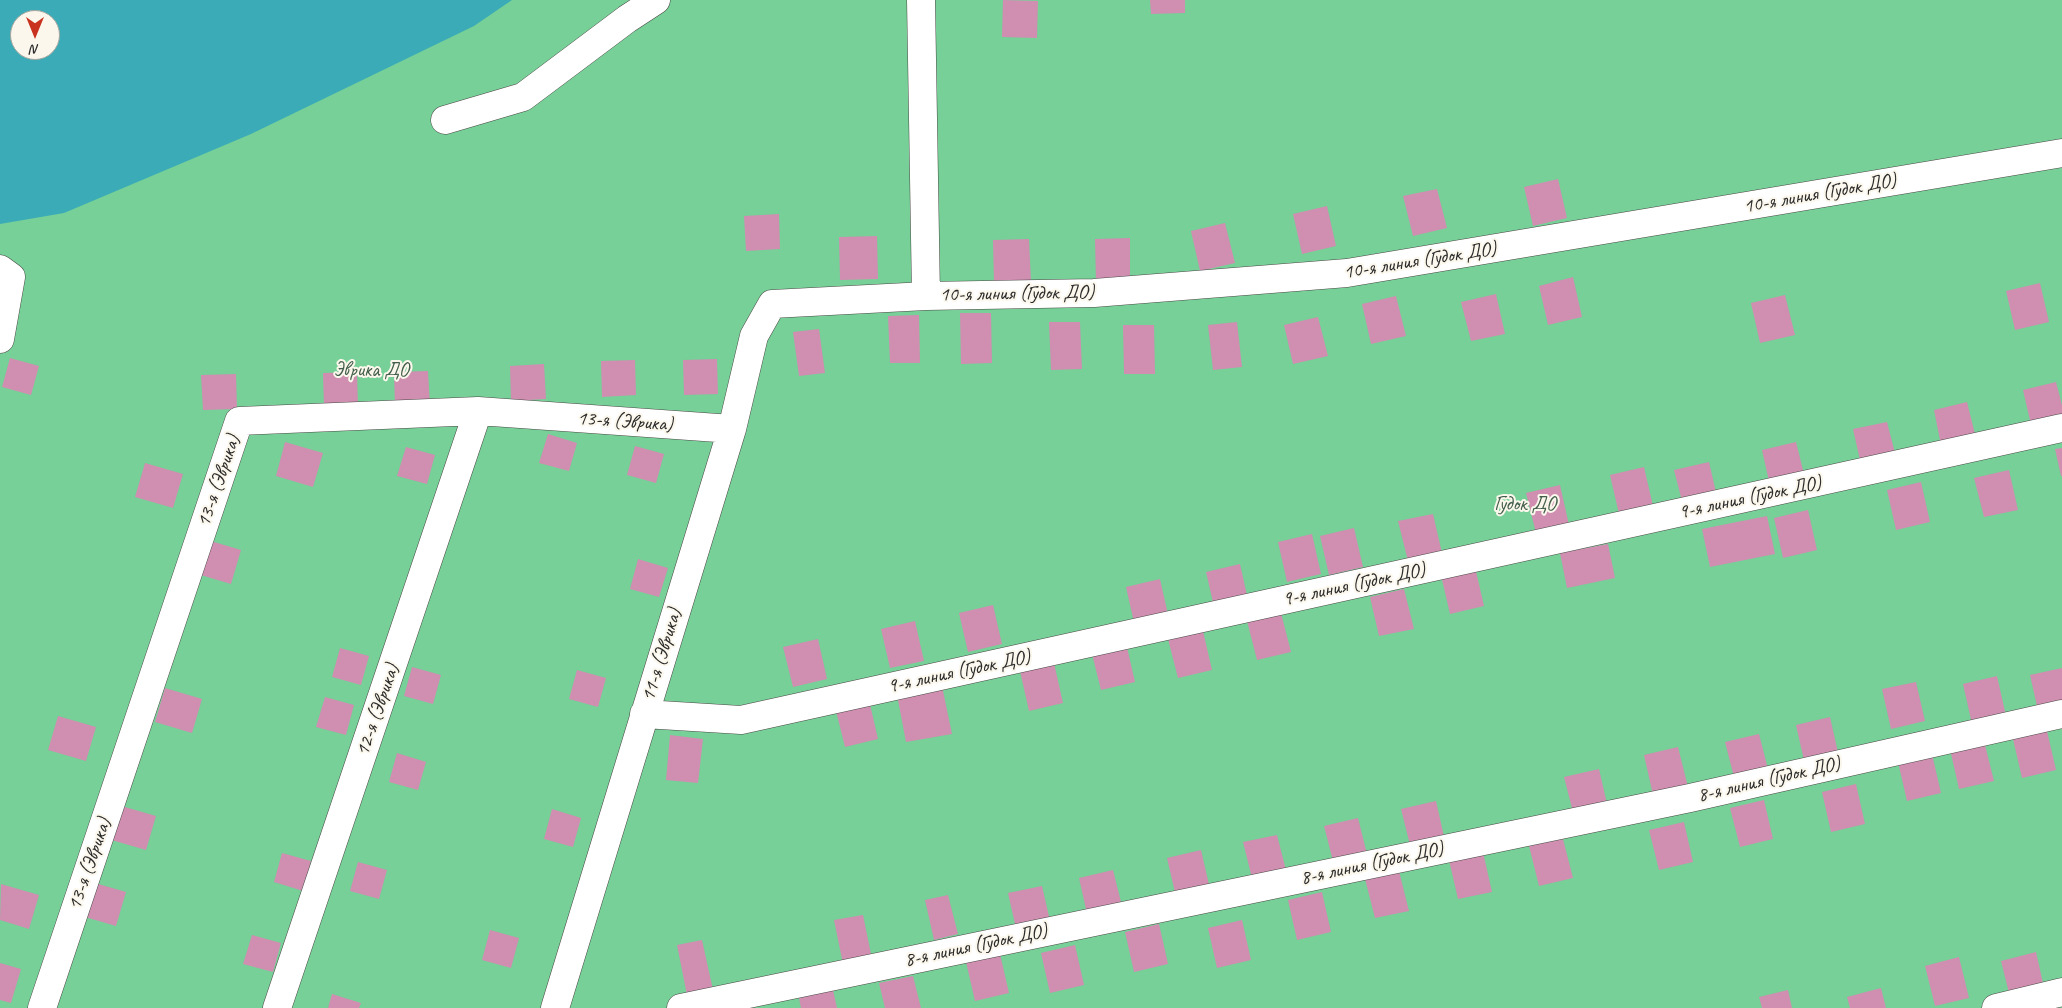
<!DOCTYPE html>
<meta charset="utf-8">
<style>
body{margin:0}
#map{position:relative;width:2062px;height:1008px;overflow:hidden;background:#f6ebd7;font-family:Caveat,sans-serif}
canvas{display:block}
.north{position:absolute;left:10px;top:10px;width:50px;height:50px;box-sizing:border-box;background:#fbf7ec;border:1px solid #a8a59f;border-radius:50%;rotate:180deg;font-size:14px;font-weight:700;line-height:20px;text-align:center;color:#2b2b2b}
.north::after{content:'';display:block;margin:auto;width:18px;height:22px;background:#c8321e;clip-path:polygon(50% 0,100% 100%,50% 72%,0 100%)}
</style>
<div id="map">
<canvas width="2062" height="1008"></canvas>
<div class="north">N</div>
</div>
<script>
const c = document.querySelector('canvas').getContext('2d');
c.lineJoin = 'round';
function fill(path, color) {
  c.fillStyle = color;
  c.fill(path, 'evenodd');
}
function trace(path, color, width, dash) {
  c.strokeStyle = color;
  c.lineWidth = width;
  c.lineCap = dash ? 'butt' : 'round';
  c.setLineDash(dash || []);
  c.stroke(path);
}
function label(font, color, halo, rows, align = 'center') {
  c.font = font + ' Caveat,sans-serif';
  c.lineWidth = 4;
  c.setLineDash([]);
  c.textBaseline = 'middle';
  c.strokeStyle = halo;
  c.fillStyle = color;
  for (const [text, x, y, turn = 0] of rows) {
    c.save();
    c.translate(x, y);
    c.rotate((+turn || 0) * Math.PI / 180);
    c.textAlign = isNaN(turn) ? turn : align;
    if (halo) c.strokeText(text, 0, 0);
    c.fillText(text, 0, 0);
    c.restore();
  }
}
const green = new Path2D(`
 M0,0H2062V1008H0ZM20,20H50V50H20Z`);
const water = new Path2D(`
 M0,0H512L474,26L251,134L64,213L0,224ZM20,20H50V50H20Z`);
const building = new Path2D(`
 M1003,0L1038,1L1037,38L1002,37Z
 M1150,0H1185V13L1151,14Z
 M1558,179L1567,218L1533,226L1524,187Z
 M1437,189L1447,228L1413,236L1403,196Z
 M1327,206L1336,246L1302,254L1293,214Z
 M779,214L780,249L746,251L744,216Z
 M1225,223L1235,263L1200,271L1191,231Z
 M877,236L878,279L840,280L839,237Z
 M1130,238V283H1096L1095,239Z
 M1029,239L1031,282L994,283L993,240Z
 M1573,277L1582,317L1548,325L1539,286Z
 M2040,283L2049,322L2015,330L2006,291Z
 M1496,294L1505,334L1471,341L1461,302Z
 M1785,295L1795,335L1760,343L1751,303Z
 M1396,296L1406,336L1371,344L1362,304Z
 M960,313H991L992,363L961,364Z
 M919,315L920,363H890L888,316Z
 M1318,317L1328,356L1293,364L1284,325Z
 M1049,322H1080L1082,369L1051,370Z
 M1237,322L1242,367L1213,370L1208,325Z
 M1123,325H1154L1155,374H1124Z
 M819,329L825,373L799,376L793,332Z
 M10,358L39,366L31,395L2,387Z
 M717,359L718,394L684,395L683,360Z
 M635,360L636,395L602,397L601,361Z
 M544,364L546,399L511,401L510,366Z
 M428,371L430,406L395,407L394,372Z
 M357,372L358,407L324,408L323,373Z
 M236,374L237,409L203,410L201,375Z
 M2056,382L2062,405V422L2032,429L2023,390Z
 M1967,402L1977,442L1942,450L1934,410Z
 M1887,422L1897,461L1862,469L1853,429Z
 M548,434L577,443L569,471L539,463Z
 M285,442L323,453L313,487L276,476Z
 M1796,442L1806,482L1771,490L1762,450Z
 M635,446L664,454L656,483L627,475Z
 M406,447L435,455L427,484L397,476Z
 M2062,448V476H2061L2055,449Z
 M1709,462L1718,501L1684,509L1674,470Z
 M145,463L183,474L173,508L135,497Z
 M1644,467L1653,506L1619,514L1610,475Z
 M2009,470L2018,510L1984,517L1974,478Z
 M1921,482L1930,522L1896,530L1887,490Z
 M1560,485L1569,525L1536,533L1526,493Z
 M1808,510L1817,550L1783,558L1774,518Z
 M1433,514L1442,553L1408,561L1398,521Z
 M1767,516L1775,554L1710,567L1702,529Z
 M1354,528L1363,567L1329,575L1320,536Z
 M1312,534L1321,574L1287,582L1278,542Z
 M204,539L241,550L231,584L194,573Z
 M1608,544L1615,578L1567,588L1560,553Z
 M638,559L668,568L659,597L630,589Z
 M1240,564L1249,604L1215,611L1206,572Z
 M1475,567L1484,606L1450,614L1441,575Z
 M1160,579L1169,619L1135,627L1126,587Z
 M1404,589L1414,629L1379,636L1370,597Z
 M993,605L1002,644L968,652L959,613Z
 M1281,613L1291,652L1257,660L1247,621Z
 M915,621L924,661L890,668L881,629Z
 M1203,631L1212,670L1178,678L1168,639Z
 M818,639L827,679L793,687L783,647Z
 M1126,643L1135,682L1101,690L1091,650Z
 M340,648L369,656L361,685L332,677Z
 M1054,663L1063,703L1029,711L1020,671Z
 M412,667L441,675L433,704L404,696Z
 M2062,668V710L2039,715L2030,675Z
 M577,670L606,678L598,707L569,699Z
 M1997,676L2006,716L1972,724L1963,684Z
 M1916,682L1925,721L1891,729L1882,689Z
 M942,686L952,734L906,742L897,695Z
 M165,688L202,699L192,733L155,722Z
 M325,697L354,705L346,735L316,727Z
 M869,700L878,739L845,747L835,707Z
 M58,716L96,727L86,761L48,750Z
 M1830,717L1839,757L1805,765L1796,725Z
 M2047,731L2056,770L2022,778L2013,739Z
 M1759,734L1769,773L1735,781L1725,742Z
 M670,735L703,739L698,783L666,780Z
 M1984,741L1994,781L1959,789L1950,749Z
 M1678,747L1688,787L1653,795L1644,755Z
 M397,753L426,762L418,790L389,782Z
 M1932,754L1941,793L1907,801L1898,762Z
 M1599,769L1608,808L1574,816L1564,777Z
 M1856,784L1865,824L1831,832L1822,792Z
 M1764,800L1773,839L1740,847L1730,808Z
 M1436,801L1445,841L1411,849L1401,809Z
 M118,805L156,816L146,850L108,839Z
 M552,809L581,818L573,847L544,839Z
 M1358,818L1368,858L1334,865L1324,826Z
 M1684,822L1693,862L1659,870L1649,830Z
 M1277,835L1287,874L1253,882L1243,842Z
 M1563,839L1573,878L1539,886L1529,846Z
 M1201,850L1210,889L1176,897L1167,858Z
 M1483,852L1492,892L1458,899L1449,860Z
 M282,853L311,861L303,891L274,882Z
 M358,862L387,870L379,899L350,891Z
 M1113,870L1123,910L1088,918L1079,878Z
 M1399,871L1409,911L1375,918L1365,879Z
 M88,881L126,892L116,926L78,915Z
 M1,884L39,895L29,929L0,920Z
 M1042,886L1051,925L1017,933L1008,893Z
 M1322,892L1331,932L1297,940L1288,900Z
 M948,895L958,934L934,940L925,900Z
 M863,915L872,959L843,964L834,920Z
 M1242,920L1251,960L1217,968L1208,928Z
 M1159,924L1168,964L1134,972L1125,932Z
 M490,930L519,938L511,968L482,960Z
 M252,935L281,943L273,972L243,964Z
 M702,940L713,990L687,995L677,945Z
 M1075,945L1084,985L1050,993L1041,953Z
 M2036,952L2045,992L2011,1001L2001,961Z
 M1000,954L1009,993L975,1001L966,962Z
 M1959,957L1969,998L1935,1006L1925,966Z
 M0,963L21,969L11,1003L0,1000Z
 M913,976L921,1008H885L879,983Z
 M1881,988L1886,1008H1850L1847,997Z
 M833,990L837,1008H801L799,998Z
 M1788,990L1792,1008H1762L1759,997Z
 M332,994L361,1003L359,1008H328Z`);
const minor = new Path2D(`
 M921,0L926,296
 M445,120L523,97L627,19L656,0
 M0,269L11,277L0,339
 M644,714L741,720L2062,428
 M42,1008L239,421L478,411L732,429
 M277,1008L478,411
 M555,1008L732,429L754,336L772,304L926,296L1094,293L1347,273L2062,153
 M681,1008L1690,798L2062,714
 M1996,1008L2062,992`);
const streetNames = [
 ["10-я линия (Гудок ДО)",1820,194,-10],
 ["10-я линия (Гудок ДО)",1420,261,-9],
 ["10-я линия (Гудок ДО)",1017,294,-1],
 ["13-я (Эврика)",625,422,4],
 ["13-я (Эврика)",219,481,-71],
 ["9-я линия (Гудок ДО)",1750,498,-12],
 ["9-я линия (Гудок ДО)",1354,585,-12],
 ["11-я (Эврика)",662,655,-73],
 ["9-я линия (Гудок ДО)",959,672,-12],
 ["12-я (Эврика)",378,710,-71],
 ["8-я линия (Гудок ДО)",1769,780,-13],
 ["13-я (Эврика)",90,864,-71],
 ["8-я линия (Гудок ДО)",1372,864,-12],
 ["8-я линия (Гудок ДО)",976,946,-12]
];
const parkNames = [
 ["Эврика ДО",371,371],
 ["Гудок ДО",1525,505]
];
fill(green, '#76d097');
fill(water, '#3bacb7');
fill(building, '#d08eb1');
trace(minor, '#494845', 29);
trace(minor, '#fff', 28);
label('20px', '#2b2b2b', '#fbf7ec', streetNames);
label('20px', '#425d4b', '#fbf7ec', parkNames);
</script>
